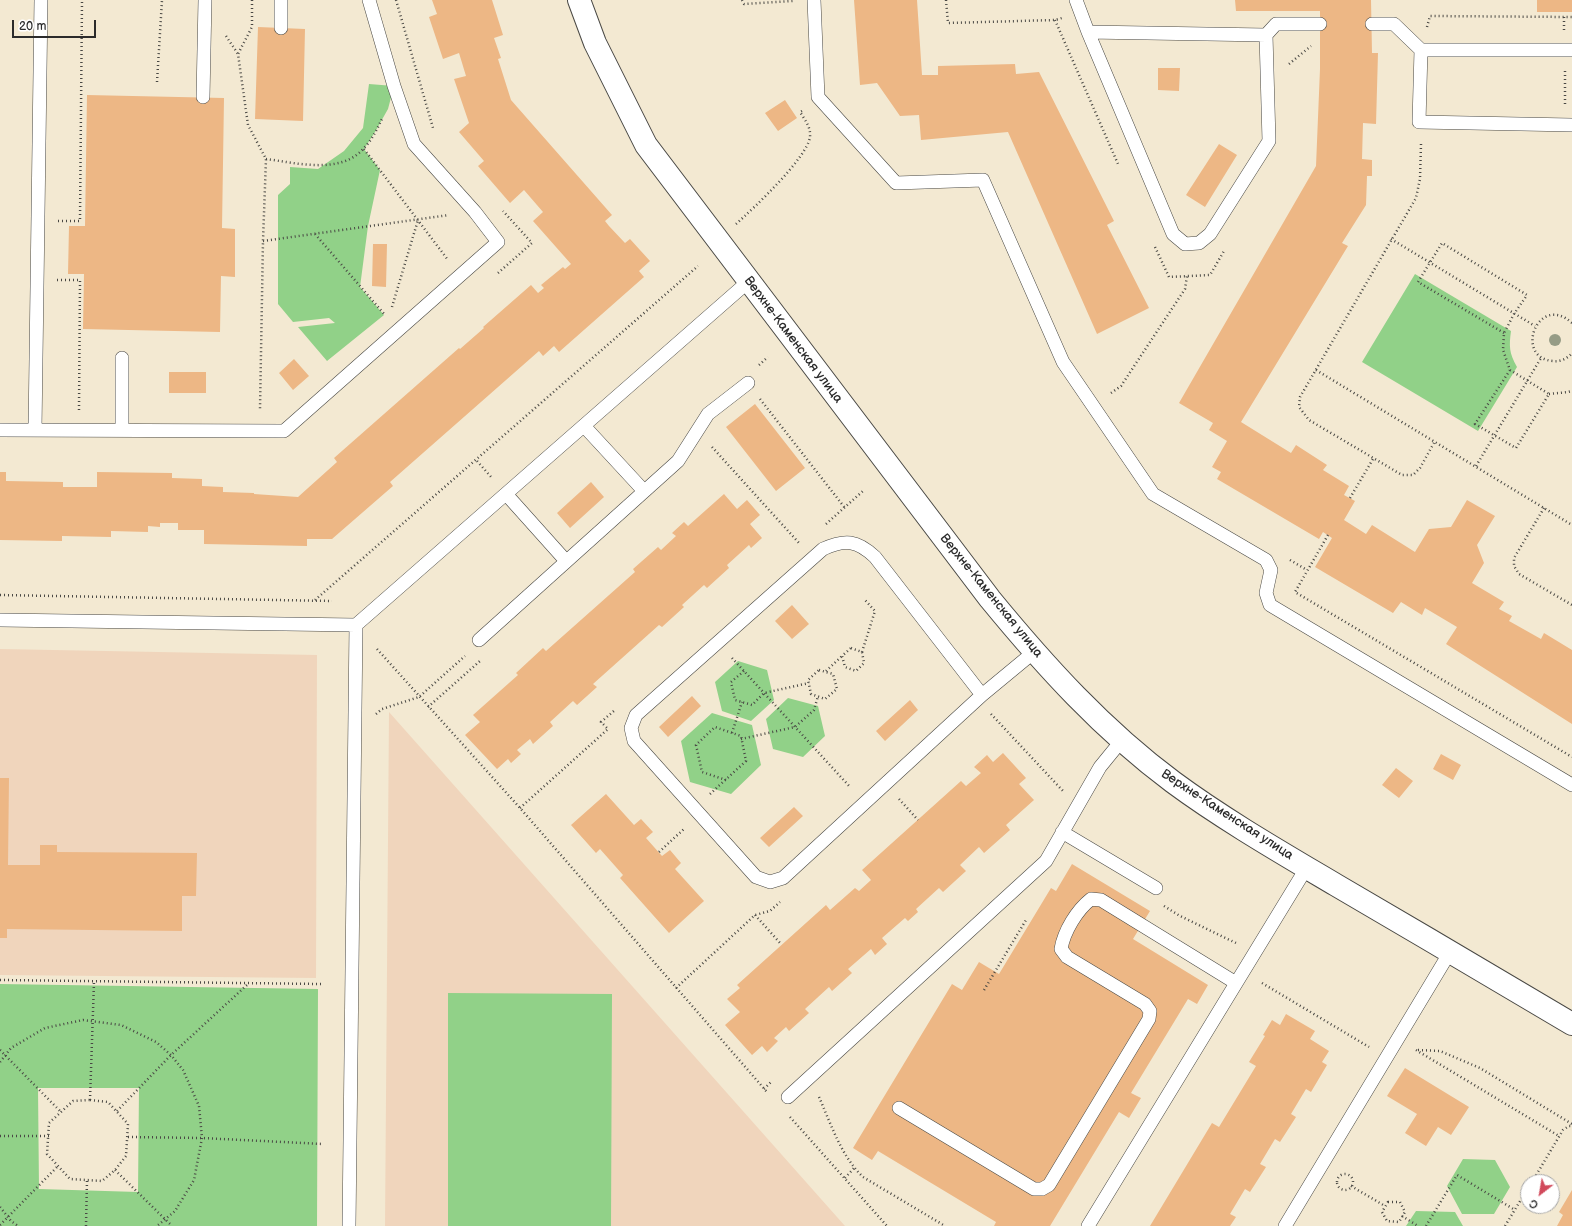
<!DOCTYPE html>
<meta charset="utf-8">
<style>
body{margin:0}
#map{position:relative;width:1572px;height:1226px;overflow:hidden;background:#f3e9d2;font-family:"Balsamiq Sans",sans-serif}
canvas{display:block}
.north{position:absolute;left:1520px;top:1174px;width:40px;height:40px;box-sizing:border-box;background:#fff;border:1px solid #aaa;border-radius:50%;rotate:211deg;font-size:11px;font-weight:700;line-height:16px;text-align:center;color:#2b2b2b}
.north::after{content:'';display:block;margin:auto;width:14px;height:18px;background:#d1495b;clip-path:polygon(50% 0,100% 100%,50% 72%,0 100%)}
.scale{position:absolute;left:12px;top:20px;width:84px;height:18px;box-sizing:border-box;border:2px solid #2b2b2b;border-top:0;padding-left:5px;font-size:12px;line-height:14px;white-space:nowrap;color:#2b2b2b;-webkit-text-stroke:3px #fff;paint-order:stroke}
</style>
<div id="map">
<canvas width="1572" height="1226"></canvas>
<div class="north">С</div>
<div class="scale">20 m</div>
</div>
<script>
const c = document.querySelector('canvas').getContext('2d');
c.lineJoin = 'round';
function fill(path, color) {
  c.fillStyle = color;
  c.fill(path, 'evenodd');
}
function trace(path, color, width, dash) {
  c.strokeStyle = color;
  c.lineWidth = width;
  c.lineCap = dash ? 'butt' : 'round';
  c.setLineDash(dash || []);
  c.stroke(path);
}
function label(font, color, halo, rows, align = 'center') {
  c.font = font + ' "Balsamiq Sans",sans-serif';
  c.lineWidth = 3;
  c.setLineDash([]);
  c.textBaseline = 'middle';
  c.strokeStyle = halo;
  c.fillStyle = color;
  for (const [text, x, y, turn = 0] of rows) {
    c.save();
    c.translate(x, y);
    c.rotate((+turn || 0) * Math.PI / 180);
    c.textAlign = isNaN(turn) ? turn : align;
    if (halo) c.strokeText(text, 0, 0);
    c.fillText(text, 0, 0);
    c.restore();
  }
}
const built = new Path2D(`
 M0,649L317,655L316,978L0,975Z
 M389,712L845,1226H385Z`);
const green = new Path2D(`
 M369,84L394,86L388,109L375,132L364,149L380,170L368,226L360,287L384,315L327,361L298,327L335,323L329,318L293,322L278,304V195L290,184V167L318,169L344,151L363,128Z
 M1415,274L1511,331C1509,346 1509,353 1517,367L1478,431L1362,362Z
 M738,661L767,670L774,700L751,721L722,711L715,682Z
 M788,698L818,706L825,736L803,757L773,749L766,719Z
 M712,713L752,725L761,765L731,794L690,782L681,741Z
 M0,984L318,989L317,1226H0ZM38,1088H139L138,1192L39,1189Z
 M448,993L612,994L611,1226H448Z
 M1463,1159L1495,1160L1510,1187L1494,1214H1462L1447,1186Z
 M1416,1211L1455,1212L1463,1226H1406Z`);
const building = new Path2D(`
 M432,0H492L503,35L494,38L501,58L498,59L511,100L612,215L605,221L609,226L625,243L630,239L650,261L639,271L644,277L559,352L554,346L543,356L539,351L390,482L393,486L332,539H307V546L204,544V530H178V523H160V527L148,526V532L111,531V537L62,536V541L0,540V472H6V481L63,482V487H97V472L172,473V478L202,479V486L223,487V492L254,493V494L298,497L337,462L334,458L459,348L460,349L484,328L483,327L531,285L538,293L544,288L541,285L563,267L565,269L571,264L533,221L543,212L524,190L510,203L478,166L484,161L459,132L469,123L454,79L466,76L459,53L443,59L429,17L437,14Z
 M854,0H917L922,75H938V66L1015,64L1016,74L1039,72L1114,221L1107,225L1149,308L1097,334L1008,132L921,140L919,115L900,116L877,83L860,85Z
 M1235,0H1371L1372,53H1378L1376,124L1363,123L1362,159L1372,160V176H1367L1366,205L1342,243L1348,246L1241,422L1291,453L1296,445L1327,465L1323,470L1349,486L1344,495L1355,501L1344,520L1366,534L1372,525L1415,552L1429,529L1451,527L1467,500L1495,516L1477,545L1484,563L1472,583L1504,602L1499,609L1512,616L1509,621L1541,639L1544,633L1572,650V724L1446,644L1457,627L1425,608L1422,615L1401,602L1393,613L1315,567L1332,538L1323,532L1319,539L1217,479L1221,472L1212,467L1227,441L1209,430L1213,423L1179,403L1316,166L1320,69V11H1236Z
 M1537,0H1572V12H1537Z
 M258,27L305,29L303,121L255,119Z
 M1158,68H1180L1179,91L1158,90Z
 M87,95L224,98L222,228L235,229V277L221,276L220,332L83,329L84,274H68L69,226H85Z
 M785,100L797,118L778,131L765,113Z
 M1219,144L1237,155L1205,207L1186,195Z
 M373,244H387L386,287L372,286Z
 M294,359L309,376L293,390L279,373Z
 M169,372H206V393H169Z
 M755,404L805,468L776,491L726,427Z
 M591,482L604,497L570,528L557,513Z
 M724,494L737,509L747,500L760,515L750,524L762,538L751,548L749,545L727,565L729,568L707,588L704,585L682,605L684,607L662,627L659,625L593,684L597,687L577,705L573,701L550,722L553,726L533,744L530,739L517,750L521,754L511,763L508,759L497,769L465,735L480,722L473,715L518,675L516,673L543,648L546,651L635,572L633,569L658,547L661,550L676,536L672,533L684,522L688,526Z
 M792,605L809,624L792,639L775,621Z
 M692,696L701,706L668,737L659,727Z
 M910,700L918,710L885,741L876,731Z
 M1003,753L1026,778L1019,784L1034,800L1006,825L1010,830L984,853L979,847L960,865L966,871L943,892L939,888L916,909L918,912L908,921L905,918L882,938L887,944L875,955L871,949L848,969L852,973L832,991L829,987L805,1009L809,1013L789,1031L786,1027L774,1038L778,1041L767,1052L762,1046L752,1055L725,1025L740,1012L727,999L740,988L737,985L826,905L830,910L855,888L859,891L871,880L862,870L961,781L966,786L981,773L974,767L987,755L993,762Z
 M1441,754L1461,765L1453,780L1433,769Z
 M1396,768L1413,781L1399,798L1382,785Z
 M0,778H9L8,865H40V845H57V852L197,853L196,896H182V931L7,929V938H0Z
 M606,794L634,825L641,819L653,832L646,838L662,856L670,850L681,863L675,869L704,901L669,933L620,878L623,875L600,849L596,853L571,825Z
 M794,807L803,816L769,847L760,838Z
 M1072,864L1150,911L1133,939L1208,985L1197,1004L1188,999L1131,1093L1141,1098L1129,1118L1119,1112L1050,1226H994L996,1222L878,1151L872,1160L853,1148L952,984L962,990L979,962L999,974L1051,888L1056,891Z
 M1286,1014L1315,1031L1310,1039L1329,1051L1322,1062L1327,1065L1311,1092L1306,1089L1291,1114L1296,1117L1280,1142L1275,1139L1260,1164L1266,1167L1250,1192L1245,1189L1230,1214L1236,1217L1230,1226H1150L1212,1123L1219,1127L1256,1066L1249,1062L1265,1036L1263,1035L1272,1020L1280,1025Z
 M1405,1068L1469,1107L1451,1135L1438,1127L1426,1146L1405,1133L1417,1114L1387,1096Z
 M1572,1190V1226H1557L1563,1215L1559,1212Z`);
const path = new Path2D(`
 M252,0V27L238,54L248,125L266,159L263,241L260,409
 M396,0L433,128
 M742,0L744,4L793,1
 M946,0L948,23L1055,20L1062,18
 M1564,17V30
 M1055,20L1118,164
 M1427,27L1430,16L1572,17
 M226,36L238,54
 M1289,64L1311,46
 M1565,71V104
 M157,82L162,0
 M1421,144L1420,179L1416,198L1300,397L1299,407L1309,420L1402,475H1413L1420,468L1435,441
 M364,149L448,260
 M266,159C297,163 341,175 364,148C372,140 377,129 382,119
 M58,221H80L82,0
 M736,224C753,209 807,158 810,137C811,127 805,120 800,112L802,111
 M315,234L385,315
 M1391,239L1535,326
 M263,241L449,215
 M1155,247L1169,277L1210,275L1224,251
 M498,273L532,243L503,211
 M57,280H80L79,410
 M392,307L418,220
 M1572,323C1538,292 1513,358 1553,361C1560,362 1567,359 1572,353
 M1504,333L1418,282L1442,243L1527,295L1514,314L1504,333L1503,350L1510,370L1549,394L1516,448L1475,424L1510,370
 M759,365L768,357
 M1316,370L1572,525
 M1111,393L1121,386L1185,289L1187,276
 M1549,394L1568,392L1572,391
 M760,399L845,508
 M712,447L799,543
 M477,461L492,478
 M1476,466L1541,358
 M1350,498L1373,459
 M1544,508L1514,558V566L1519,574L1572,605
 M826,524L863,491
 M1328,535L1295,592L1572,757
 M1290,560L1307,570
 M0,595L332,601
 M315,600L698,266
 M851,648L862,652L864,663L856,671L845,667L842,656Z
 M377,649L520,808L767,1092
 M862,652L875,611L865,600
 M732,658L850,787
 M819,670L833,674L837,689L825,699L811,694L808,680Z
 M744,671L731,682L735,700L752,705L764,693L809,683
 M826,671L842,656
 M428,707L480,661
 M376,714L382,709L419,697L465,656
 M991,714L1063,791
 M732,733L742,702
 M741,739L795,727L814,710L818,696
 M710,794L746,761L741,736L715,727L696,745L702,772L726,780
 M899,799L918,820
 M520,808L608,729L601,722L615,710
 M659,852L685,828
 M1164,906L1180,916L1236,943
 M755,915L781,944
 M0,980L322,984
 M1262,983L1369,1047
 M676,988L755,915L770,911L780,902
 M984,990L1026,920
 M0,1050L60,1111
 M1416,1050L1559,1136
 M1418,1050L1440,1051L1480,1068L1572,1124
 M0,1062L11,1048L45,1028L83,1020L121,1025L156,1042L171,1055L183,1070L199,1106L202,1138L194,1180L175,1211L157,1226
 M764,1089L772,1081
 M819,1097C831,1124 841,1156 863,1177L945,1226
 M90,1100L108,1102L128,1124L126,1156L115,1170L102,1181L70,1179L47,1154L49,1123L73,1101Z
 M90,1100L94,982
 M117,1111L171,1055L248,984
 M790,1117L887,1226
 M0,1136H49
 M128,1137L202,1138L323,1144
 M115,1170L172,1226
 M1337 1182a8 8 0 1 1 16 0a8 8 0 1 1-16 0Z
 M845,1178L854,1168
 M1532,1182L1563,1130L1569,1126H1572
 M1351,1186L1385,1206
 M1388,1202H1400L1405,1212L1399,1222L1387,1221L1382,1212Z
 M0,1207L11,1221L18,1226
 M1402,1216L1418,1226
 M0,1225L57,1167
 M86,1226L87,1180
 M1426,1226L1457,1175L1515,1210
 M1505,1226L1528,1188`);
const lane = new Path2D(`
 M281,0V28
 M814,0L818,97L896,183L983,180L1063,362L1153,494L1266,560L1271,570L1266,593L1270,605L1572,785
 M1076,0L1088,32L1266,35L1276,24H1320
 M1372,24H1394L1421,50H1572
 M1088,32L1173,234L1185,244L1199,243L1210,234L1269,141L1266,35
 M1421,50L1419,122L1572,125
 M203,97L205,0
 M584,426L644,491
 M0,430L284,431L498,242L475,212L414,144L394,86L369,0
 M35,430L41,0
 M122,430V358
 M506,494L566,561
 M0,620L356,625
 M479,640L678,461L708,414L748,383
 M982,695L875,557C857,540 845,539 823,549L636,715L631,728L634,741L756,877L770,882L783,878L982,695L1034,652
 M1062,832L1156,888
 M788,1097L1046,861L1100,767L1122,740
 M899,1108L1034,1189H1042L1049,1185L1149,1019L1150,1011L1145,1004L1067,957L1061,949C1064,931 1077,910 1091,899L1101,900L1236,983
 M349,1226L356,625L749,281
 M1088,1226L1307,867
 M1285,1226L1450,952`);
const street = new Path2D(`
 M579,0L595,43L646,145L990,599C1045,666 1103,730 1173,782C1223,819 1282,853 1336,885C1415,931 1493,977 1572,1024`);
const trees = [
 [1555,340]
];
const streetNames = [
 ["Верхне-Каменская улица",793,340,53],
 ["Верхне-Каменская улица",991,596,51],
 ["Верхне-Каменская улица",1227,815,33]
];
fill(built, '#f0d5bc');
fill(green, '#91d188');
fill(building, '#edb785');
trace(lane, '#494844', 14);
trace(street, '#494844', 24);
trace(path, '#494844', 2.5, [1, 3]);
trace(lane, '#fff', 13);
trace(street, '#fff', 22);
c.fillStyle = '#969c86';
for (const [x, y] of trees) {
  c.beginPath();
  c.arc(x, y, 6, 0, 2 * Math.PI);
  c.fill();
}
label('13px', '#2b2b2b', '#fff', streetNames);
</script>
